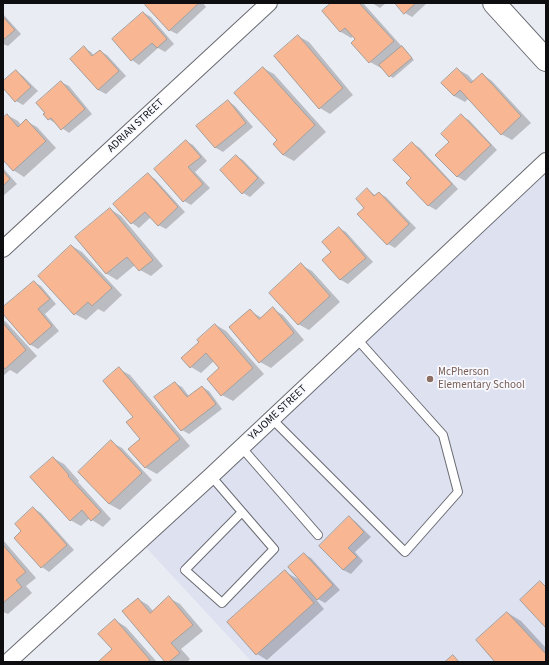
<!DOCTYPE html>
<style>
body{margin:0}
#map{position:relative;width:549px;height:665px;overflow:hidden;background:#eaecf3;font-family:"Source Sans 3",sans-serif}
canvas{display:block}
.frame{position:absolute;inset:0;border:4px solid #0e0e11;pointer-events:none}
</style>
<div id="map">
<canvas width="549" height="665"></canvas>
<div class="frame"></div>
</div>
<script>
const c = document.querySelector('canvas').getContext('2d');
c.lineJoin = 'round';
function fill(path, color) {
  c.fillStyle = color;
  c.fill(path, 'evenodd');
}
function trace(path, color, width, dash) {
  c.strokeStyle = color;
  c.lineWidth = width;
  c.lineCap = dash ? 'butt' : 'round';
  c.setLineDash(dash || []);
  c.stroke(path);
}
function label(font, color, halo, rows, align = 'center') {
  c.font = font + ' "Source Sans 3",sans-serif';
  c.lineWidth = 3.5;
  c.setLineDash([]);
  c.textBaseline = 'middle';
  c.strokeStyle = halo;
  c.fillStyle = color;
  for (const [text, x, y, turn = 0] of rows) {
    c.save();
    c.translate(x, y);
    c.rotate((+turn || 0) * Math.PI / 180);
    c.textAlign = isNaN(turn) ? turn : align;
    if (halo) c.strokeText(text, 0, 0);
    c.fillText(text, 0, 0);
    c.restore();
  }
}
const built = new Path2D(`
 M546,161V662H252L140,541Z`);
const shadow = new Path2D(`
 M149,3H203L206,7L177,34L169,30Z
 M333,3H363L414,60L393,78L390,76L382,67L381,68L370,62L357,39L354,36L351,38L341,32L323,12Z
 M372,3H386L380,8Z
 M396,3H427L412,17L405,13Z
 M144,13L151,17L174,44L165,52L158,48L139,65L132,60L113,40Z
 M3,14L21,34L8,46L3,44Z
 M298,36L309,42L353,95L330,114L320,108Z
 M84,48L91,52L94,56L100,51L107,55L126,76L106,94L98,90Z
 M263,68L274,74L326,132L294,161L283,155L279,141Z
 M457,69L468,75L474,82L482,74L492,81L531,123L512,140L501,134L469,98L465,102L454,96Z
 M16,71L23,76L38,91L23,105L16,101L3,87V83Z
 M61,82L69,86L92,114L69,133L49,119Z
 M228,101L235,106L253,127L223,152L216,148L198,126Z
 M7,115L18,121L21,125L26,121L37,127L56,148L24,177L13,170L3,159V119Z
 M461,116L469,120L497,150L465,181L458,177L436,155L450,142Z
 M186,141L193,145L207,161L195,172L210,188L191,205L184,201Z
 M412,143L420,148L458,189L436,210L429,206L408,183L412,178Z
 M236,156L243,160L265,183L250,197L243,193Z
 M3,168L17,184L3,196Z
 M148,175L155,179L185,212L166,229L158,225L151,217L139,228L132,223L115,204Z
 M367,189L376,196L379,193L386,197L416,228L395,248L388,244L365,208Z
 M110,209L121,216L163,266L151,276L140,270L135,265L117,280L107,274L76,238Z
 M339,228L346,232L373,262L348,284L341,280L324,260L332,252Z
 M72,246L82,252L122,295L104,312L98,309L86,320L75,314Z
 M301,265L312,271L340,302L309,330L298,324Z
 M34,282L41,286L56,304L45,314L59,331L38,349L31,345L3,312V308Z
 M273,309L283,315L304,340L271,368L260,362L250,311L262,318Z
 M3,320L6,322L37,356L17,374L10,370L3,376Z
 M216,325L226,331L264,374L233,401L222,395L220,368L214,361L201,373L191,367L201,342Z
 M119,369L130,375L190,446L157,474L146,468L130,449L142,439Z
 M175,383L182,387L189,396L202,387L209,391L222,409L189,434L182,430Z
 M111,442L122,448L152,480L120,510L109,504Z
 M53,458L64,464L79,481L78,482L111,519L103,527L92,520L90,518L81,526L70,520Z
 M33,508L41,513L74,550L49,572L42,567L15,538L22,531Z
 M349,517L356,522L371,537L355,552L363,561L351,574L343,570Z
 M3,540L36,578L26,586L32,593L8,614L3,612Z
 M304,554L311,558L340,590L325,603L314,597L324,609L267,660L257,654L285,572L300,580Z
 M169,598L180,604L203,631L181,649L190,659L187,662H166L138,599L148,605L153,611Z
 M508,613L521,621L546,648V662H497Z
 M115,620L126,627L157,662H99L114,650Z`);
const building = new Path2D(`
 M147,3H199L169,31L145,5Z
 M331,3H359L394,41L369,63L351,43L355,39L345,28L340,32L322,11Z
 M395,3H416L404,14Z
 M143,12L167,39L157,48L152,43L131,61L112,39Z
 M3,17L15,30L3,40Z
 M298,35L343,88L319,109L274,56Z
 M84,46L92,56L100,50L119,71L98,90L70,59Z
 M402,46L412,58L389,77L379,65Z
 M263,67L315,125L283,155L273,144L277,140L234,93Z
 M457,68L471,83L482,73L521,116L501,135L460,90L454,96L441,83Z
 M16,70L31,87L15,102L3,88V81Z
 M61,81L85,109L61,130L51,118L48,120L43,114L45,113L36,103Z
 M228,100L246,123L215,148L196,126Z
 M7,114L18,127L26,119L46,141L13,171L3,160V118Z
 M461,114L491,145L457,177L435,155L449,142L441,134Z
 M186,140L201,157L188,167L203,184L183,202L154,169Z
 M412,142L452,184L428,206L406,183L411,178L393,160Z
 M236,155L258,178L242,194L220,170Z
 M3,171L10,179L3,186Z
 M148,173L178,207L158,226L145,212L131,224L113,204Z
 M367,188L374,196L379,192L409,224L387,245L357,214L364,208L356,199Z
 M110,208L153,260L139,271L127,257L106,274L75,237Z
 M339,227L366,258L340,280L322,260L331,252L322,242Z
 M71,245L112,288L92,306L88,302L74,315L38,276Z
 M301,263L330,296L298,325L269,293Z
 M34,281L50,299L38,309L52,326L30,345L3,314V307Z
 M273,307L294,333L259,363L229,327L250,309L259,319Z
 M3,323L26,350L5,369L3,366Z
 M215,324L253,368L221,396L207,379L219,368L206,353L190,368L181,358L199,342L197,340Z
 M119,367L180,439L145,468L128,449L140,439L126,422L133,417L103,381Z
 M175,382L187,397L202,386L216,404L181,431L154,397Z
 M111,440L142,473L109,504L78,472Z
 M53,457L69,475L68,476L101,512L91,521L82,510L70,521L30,477Z
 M33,507L67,545L41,568L14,538L21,531L15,524Z
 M349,516L364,532L348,548L357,557L343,570L319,546Z
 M3,545L26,572L16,580L22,587L3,603Z
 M304,553L333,585L317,600L288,567Z
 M285,570L314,603L256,655L227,622Z
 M540,581L546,587V626L545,627L520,600Z
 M169,596L193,625L171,643L180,653L169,662H165L122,611L138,598L150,613Z
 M507,612L546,654V662H495L476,640Z
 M115,619L150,660L147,662H98L112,649L98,634Z
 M453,655L459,662H445Z`);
const lane = new Path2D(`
 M272,419L405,552L458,492L443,435L357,339
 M242,448L318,535
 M211,476L274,549L222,603L185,570L242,512`);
const street = new Path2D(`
 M3,249L269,3
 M8,662L211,476L546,161`);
const secondary = new Path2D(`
 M494,3L546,60`);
const markers = [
 [430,379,4,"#8d6e63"]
];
const streetNames = [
 ["ADRIAN STREET",136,126,-43],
 ["YAJOME STREET",278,413,-43]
];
const educationNames = [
 ["McPherson",438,373],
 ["Elementary School",438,386]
];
fill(built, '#dee1f0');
fill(shadow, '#0003');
fill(building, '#f8b792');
trace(building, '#a69e9a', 1);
trace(lane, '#6a6b72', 10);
trace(street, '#6a6b72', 18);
trace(secondary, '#6a6b72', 24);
trace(lane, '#fff', 8);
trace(street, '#fff', 16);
trace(secondary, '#fff', 22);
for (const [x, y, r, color] of markers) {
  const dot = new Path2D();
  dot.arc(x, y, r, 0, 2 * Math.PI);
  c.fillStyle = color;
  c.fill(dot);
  trace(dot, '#f8f9ff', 1.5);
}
label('11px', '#0e0e11', '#f8f9ff', streetNames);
label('11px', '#785e54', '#f8f9ff', educationNames, 'left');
</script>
